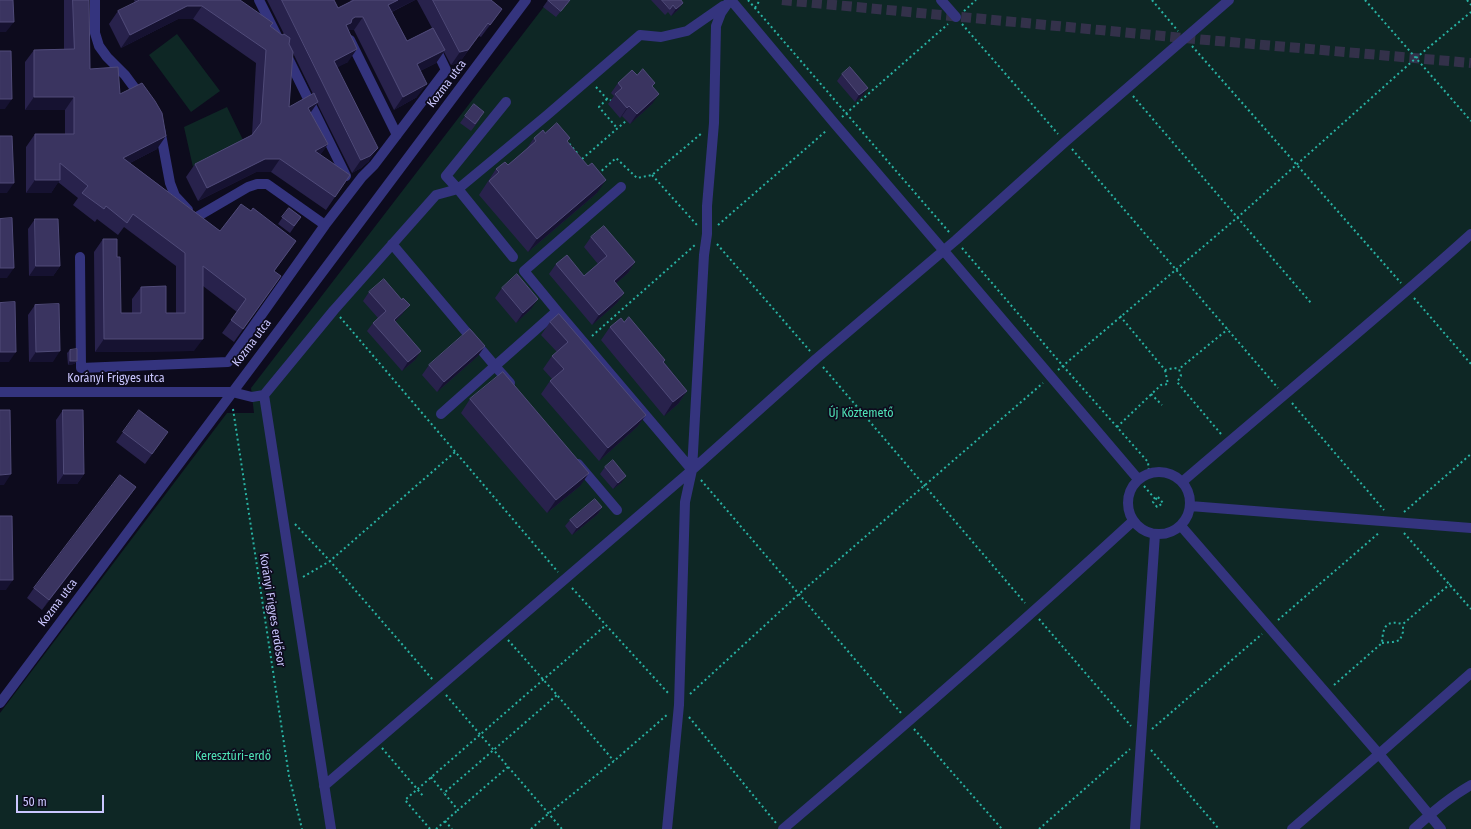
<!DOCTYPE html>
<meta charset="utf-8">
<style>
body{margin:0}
#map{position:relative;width:1471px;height:829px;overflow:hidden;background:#0d0b1d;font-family:"Fira Sans Condensed",sans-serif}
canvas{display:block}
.scale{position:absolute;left:16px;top:795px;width:88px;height:18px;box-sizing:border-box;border:2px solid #cbc7ff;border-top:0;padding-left:5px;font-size:12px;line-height:14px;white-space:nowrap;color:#cbc7ff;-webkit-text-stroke:3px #0d0b1d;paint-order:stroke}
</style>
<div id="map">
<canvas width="1471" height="829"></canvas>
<div class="scale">50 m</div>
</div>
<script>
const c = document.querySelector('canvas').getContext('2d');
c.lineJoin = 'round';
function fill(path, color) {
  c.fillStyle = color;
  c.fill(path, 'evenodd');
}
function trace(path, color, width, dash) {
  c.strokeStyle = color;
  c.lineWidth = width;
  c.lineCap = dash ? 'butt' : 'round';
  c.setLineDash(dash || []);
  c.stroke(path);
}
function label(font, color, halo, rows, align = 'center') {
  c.font = font + ' "Fira Sans Condensed",sans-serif';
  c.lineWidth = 3.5;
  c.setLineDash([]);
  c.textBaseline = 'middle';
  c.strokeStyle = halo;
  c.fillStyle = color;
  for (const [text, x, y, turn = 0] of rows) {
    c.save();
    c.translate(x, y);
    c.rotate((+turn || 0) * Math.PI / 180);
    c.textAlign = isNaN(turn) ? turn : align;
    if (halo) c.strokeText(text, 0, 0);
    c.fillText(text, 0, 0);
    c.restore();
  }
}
const green = new Path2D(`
 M549,0H1471V829H0V713L227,413H254L251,388Z
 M177,34L220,91L191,112L149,55Z
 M227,107L243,140L193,167L184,127Z`);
const minorTunnel = new Path2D(`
 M782,0L1184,38L1471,63`);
const path = new Path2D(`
 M748,0L949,232
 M1152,0L1178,31
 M1365,0L1471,121
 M1467,0L1471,5
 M755,8L760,0
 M964,11L976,0
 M962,24L1058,134
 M1192,46L1401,283
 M596,87L609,101L612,100
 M1133,96L1311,303
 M607,99L599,107L617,128
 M842,117L948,24
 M566,140L579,155
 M1072,149L1278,388
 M582,159L626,121
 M598,174L616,158L637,178L652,175L702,133
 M652,175L697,225
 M718,225L826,131
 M717,244L810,351
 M962,248L1063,366L1148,462L1149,473
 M1414,298L1471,364
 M1120,316L1165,370L1174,368L1179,369
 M340,317L558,572
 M592,336L695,245
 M823,367L1025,603
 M1058,370L1238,217L1416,58L1471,12
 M1151,394L1162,405
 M1292,403L1384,510
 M233,409L289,776L302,829
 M1117,427L1161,385L1168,384L1165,370
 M1221,434L1177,382L1181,376L1179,369L1228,329
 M701,480L901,713
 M1144,486L1156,500
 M1158,497L1163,503L1157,507L1153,502Z
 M1404,512L1471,454
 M295,524L330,561L433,680
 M1404,533L1471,609
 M303,577L330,561L455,452
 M572,588L669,694
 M1039,619L1131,726
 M1278,620L1380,532
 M508,640L557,695L614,761
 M1382,643L1393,642L1400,640L1403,632V624
 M1334,685L1382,643C1383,626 1386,620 1403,624L1450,584
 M690,694L799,594L1043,383
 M446,695L562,829
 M689,717L776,823
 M914,729L1002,829
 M1152,729L1262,634
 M382,748L424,797
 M1151,750L1219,829
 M508,767L458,810L444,793L557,695
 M431,777L444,793
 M445,821L452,829
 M430,829L405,800L606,625
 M436,829L458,810
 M531,829L549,813L614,761L668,714
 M1039,829L1130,749`);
const minor = new Path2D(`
 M95,0V33L99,46L107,57L125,75L142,98
 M259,0L279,40
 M731,0L835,124L944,251L1138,479
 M941,0L956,17
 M350,40L397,135
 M287,56L346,176
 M160,129L170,183L175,196L188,210
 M195,218L248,187L257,184H267L325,225
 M392,244L495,366L441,414
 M80,257L81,368L228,362L325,225L362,177L374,165L446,70L434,45
 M513,257L458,189L546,116L640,35L661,37L687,31L723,6
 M557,311L692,470
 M510,383L495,366L557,311L524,271L621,187
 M0,392H232L252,397L264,395
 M578,464L617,510
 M1128 503a31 31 0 1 1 62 0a31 31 0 1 1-62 0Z
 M1182,482C1278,399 1377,319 1471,234
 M1190,506L1471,528
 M1181,526L1379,754L1441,829
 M0,703L526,0
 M324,786L692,470L816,359L956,240L1065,142L1229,0
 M331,829L264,395L334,310L436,195L458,189L446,176L506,102
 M667,829L679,705L685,502L692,470L704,255L707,234V206L714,123L716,26L721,13L730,0
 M783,829C902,728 1019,626 1133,521
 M1135,829L1155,534
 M1292,829L1379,754L1471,673
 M1414,829C1432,812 1450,797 1471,785`);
const wall = new Path2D(`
 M64,0H89L90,69L120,94L157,149L130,163L220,231L251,211L296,241L274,271L281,276L234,342L222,333L237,312L203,286L194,351L95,352L94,252L103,239L117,257L121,313H132V299L141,287L166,313H176V266L124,227L118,235L97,219L95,222L73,205L78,198L58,182L51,193H26V147L35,134H65V110H25V62L34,50L64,49Z
 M134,0H240L270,26L282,35L284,34L267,0H334L338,8L351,1L350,0H415L392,12L407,41L432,28L417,0H491L502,9L481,37L479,36L459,63L451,65L444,52L436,63L420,71L417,97L394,110L354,30H349L348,62L337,67L369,161L361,168L352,173L317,103L310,112L328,144L320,155L350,175L326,210L271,172H256L198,201L186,177L195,164L252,135L256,63L193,19H178L121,48L109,24L118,11L135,3ZM293,53L313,94L289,107Z
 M548,0H570L556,17L543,7Z
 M651,0H682H681L683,3L678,10L671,16L668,12L665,15Z
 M842,74L863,95L855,102L837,81Z
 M637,75L652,86V104L630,124L622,116L620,118L608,104L614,96L611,93L618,83Z
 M465,116L480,119L471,131L460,123Z
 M545,133L570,138L567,142L597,193L528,252L479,195L496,169L508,165L525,151L534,138Z
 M289,208L301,217L290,233L278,224Z
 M35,219L60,266L53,276H29L28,229Z
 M591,237L635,262L628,273L616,283L624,293L617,303L592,325L549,274L556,264L584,276L598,264L584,247Z
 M502,288L531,309L516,323L495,298Z
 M369,292L403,313L395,322L415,360L402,371L367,331L373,323L378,318L363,301Z
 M35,305L53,362H29L28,315Z
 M550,322L646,415L637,427L599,461L541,394L550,381L552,379L543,369L552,356L557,352L541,335Z
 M624,322L665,360L664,362L687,391L678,404L664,416L601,340L610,327Z
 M70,350L77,361L74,364L68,365L67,353Z
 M478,356L437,392L422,375L429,365Z
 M470,399L580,486L547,513L461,413Z
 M63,410L84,474L77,484H57L56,420Z
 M123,432L161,442L145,464L116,442Z
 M605,467L621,483L613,489L600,474Z
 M136,487L129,497L42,610L27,598L34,588Z
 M602,507L598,514L572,535L565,526L570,520Z`);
const shadedWall = new Path2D(`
 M398,0H415L379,18L388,5Z
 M683,3L678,10L671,16L676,9Z
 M187,6H202L193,19H178L121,48L130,35Z
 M502,9L493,22L481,37Z
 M355,17H363L354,30H346V25Z
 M0,22H14L6,32H0Z
 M488,23L459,63L451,65L460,52Z
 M357,49L348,62L325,74L334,61Z
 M445,50L436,63L408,77L417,64Z
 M427,84L417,97L394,110L403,97Z
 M868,88L863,95L855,102L859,95Z
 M659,94L652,104L630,124L637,114Z
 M34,97H74L65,110H25Z
 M0,99H12L5,109H0Z
 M318,102L309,115L308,108Z
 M629,106L622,116L620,118L627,108Z
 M166,136L157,149L114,171L123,158Z
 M328,144L319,157L315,151Z
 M378,148L369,161L361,168L352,173L361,160Z
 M265,159H280L271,172H256L198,201L207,188Z
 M35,180H60L51,193H26Z
 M606,180L597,193L528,252L537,239Z
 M0,183H14L7,193H0Z
 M296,241L287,254L265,284L274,271Z
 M635,262L628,273L607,291L614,281Z
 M36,266H60L53,276H29Z
 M0,268H14L7,278H0Z
 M624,293L617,303L592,325L599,315Z
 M538,299L531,309L516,323L523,313Z
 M410,305L403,313L388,329L394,320Z
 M104,339H203L194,351L95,352Z
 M485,346L478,356L437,392L444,382Z
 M60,351L53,362H29L36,352Z
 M421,351L415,360L402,371L408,362Z
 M0,352H16L9,362H0Z
 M70,361H77L74,364L68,365Z
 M687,391L678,404L664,416L673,402Z
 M646,415L637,427L599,461L608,448Z
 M589,473L580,486L547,513L556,500Z
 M11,474L4,485H0V475Z
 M64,474H84L77,484H57Z
 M626,476L621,483L613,489L618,483Z
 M136,487L129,497L42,610L49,600Z
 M602,507L598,514L572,535L577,528Z
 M0,580H13L6,590H0Z`);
const building = new Path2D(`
 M0,0H13L14,22H0Z
 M73,0H89L90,69L118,67L120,94L142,83L155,101L162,113L166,136L123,158L220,231L241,204L251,211L253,208L296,241L274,271L281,276L243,329L231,320L246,299L203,266V339H104L103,239H117V257H120L121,313H141V287L166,286V313H185V253L133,214L127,223L106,206L104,209L82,193L88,186L60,163V180H35V134H74V97H34V50L74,49Z
 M140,0H240L273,23L270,26L282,35L284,34L290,38L289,44L293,52L289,107L314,93L318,102L308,108L328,144L315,151L350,175L335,197L280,159H265L207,188L195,164L252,135L261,123L266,50L202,6H187L130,35L118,11Z
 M282,0H334L338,8L354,0H398L388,5L407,41L433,28L445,50L417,64L427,84L403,97L363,17H355L352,19L351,23L346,25L357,49L334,61L378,148L370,156L361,160Z
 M433,0H491L502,9L490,25L488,23L468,50L460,52Z
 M548,0H570L561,11Z
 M662,0H681L683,3L676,9L673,5L670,9Z
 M0,51H11L12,99H0Z
 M850,67L868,88L859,95L842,74Z
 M643,69L655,83L652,86L659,94L637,114L629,106L627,108L615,94L622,88L618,83L632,70L637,75Z
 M474,104L484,112L475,124L465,116Z
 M557,123L570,138L567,141L576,152L588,166L592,163L606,180L537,239L489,181L499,172L496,169L501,165L505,162L508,165L536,141L534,138L543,130L545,133Z
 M0,136H12L14,183H0Z
 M289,208L301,217L294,226L282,217Z
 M12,218L14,268H0V219Z
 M35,219H58L60,266H36Z
 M604,226L635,262L614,281L624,293L599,315L556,264L567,255L584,276L607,256L591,237Z
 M517,274L538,299L523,313L502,288Z
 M384,279L402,300L403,298L410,305L394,320L421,351L408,362L373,323L386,311L369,292Z
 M15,302L16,352H0V303Z
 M59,304L60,351L36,352L35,305Z
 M559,314L646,415L608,448L550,381L564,369L552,356L568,342L550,322Z
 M629,317L665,360L663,362L687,391L673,402L610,327L621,318L624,322Z
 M470,329L485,346L444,382L429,365Z
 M77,349V361H70V350Z
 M503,372L589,473L556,500L470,399Z
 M0,410H10L11,474L0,475Z
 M63,410H83L84,474H64Z
 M139,410L168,432L152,454L123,432Z
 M613,460L626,476L618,483L605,467Z
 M120,475L136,487L49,600L34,588Z
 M595,499L602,507L577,528L570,520Z
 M0,516H12L13,580H0Z`);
const streetNames = [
 ["Kozma utca",447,84,-53],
 ["Kozma utca",252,343,-53],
 ["Korányi Frigyes utca",116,379],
 ["Kozma utca",58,603,-53],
 ["Korányi Frigyes erdősor",272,610,81]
];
const parkNames = [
 ["Új Köztemető",861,414],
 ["Keresztúri-erdő",233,757]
];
fill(green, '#0e2725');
trace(minorTunnel, '#33314a', 10, [10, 5]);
trace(path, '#28b2a3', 2, [2, 3]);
trace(minor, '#34347e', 10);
fill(wall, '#28224c');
fill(shadedWall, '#161231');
fill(building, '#3a3460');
trace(building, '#504b79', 1);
label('12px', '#cbc7ff', '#0d0b1d', streetNames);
label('12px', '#4fe3b6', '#0d0b1d', parkNames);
</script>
